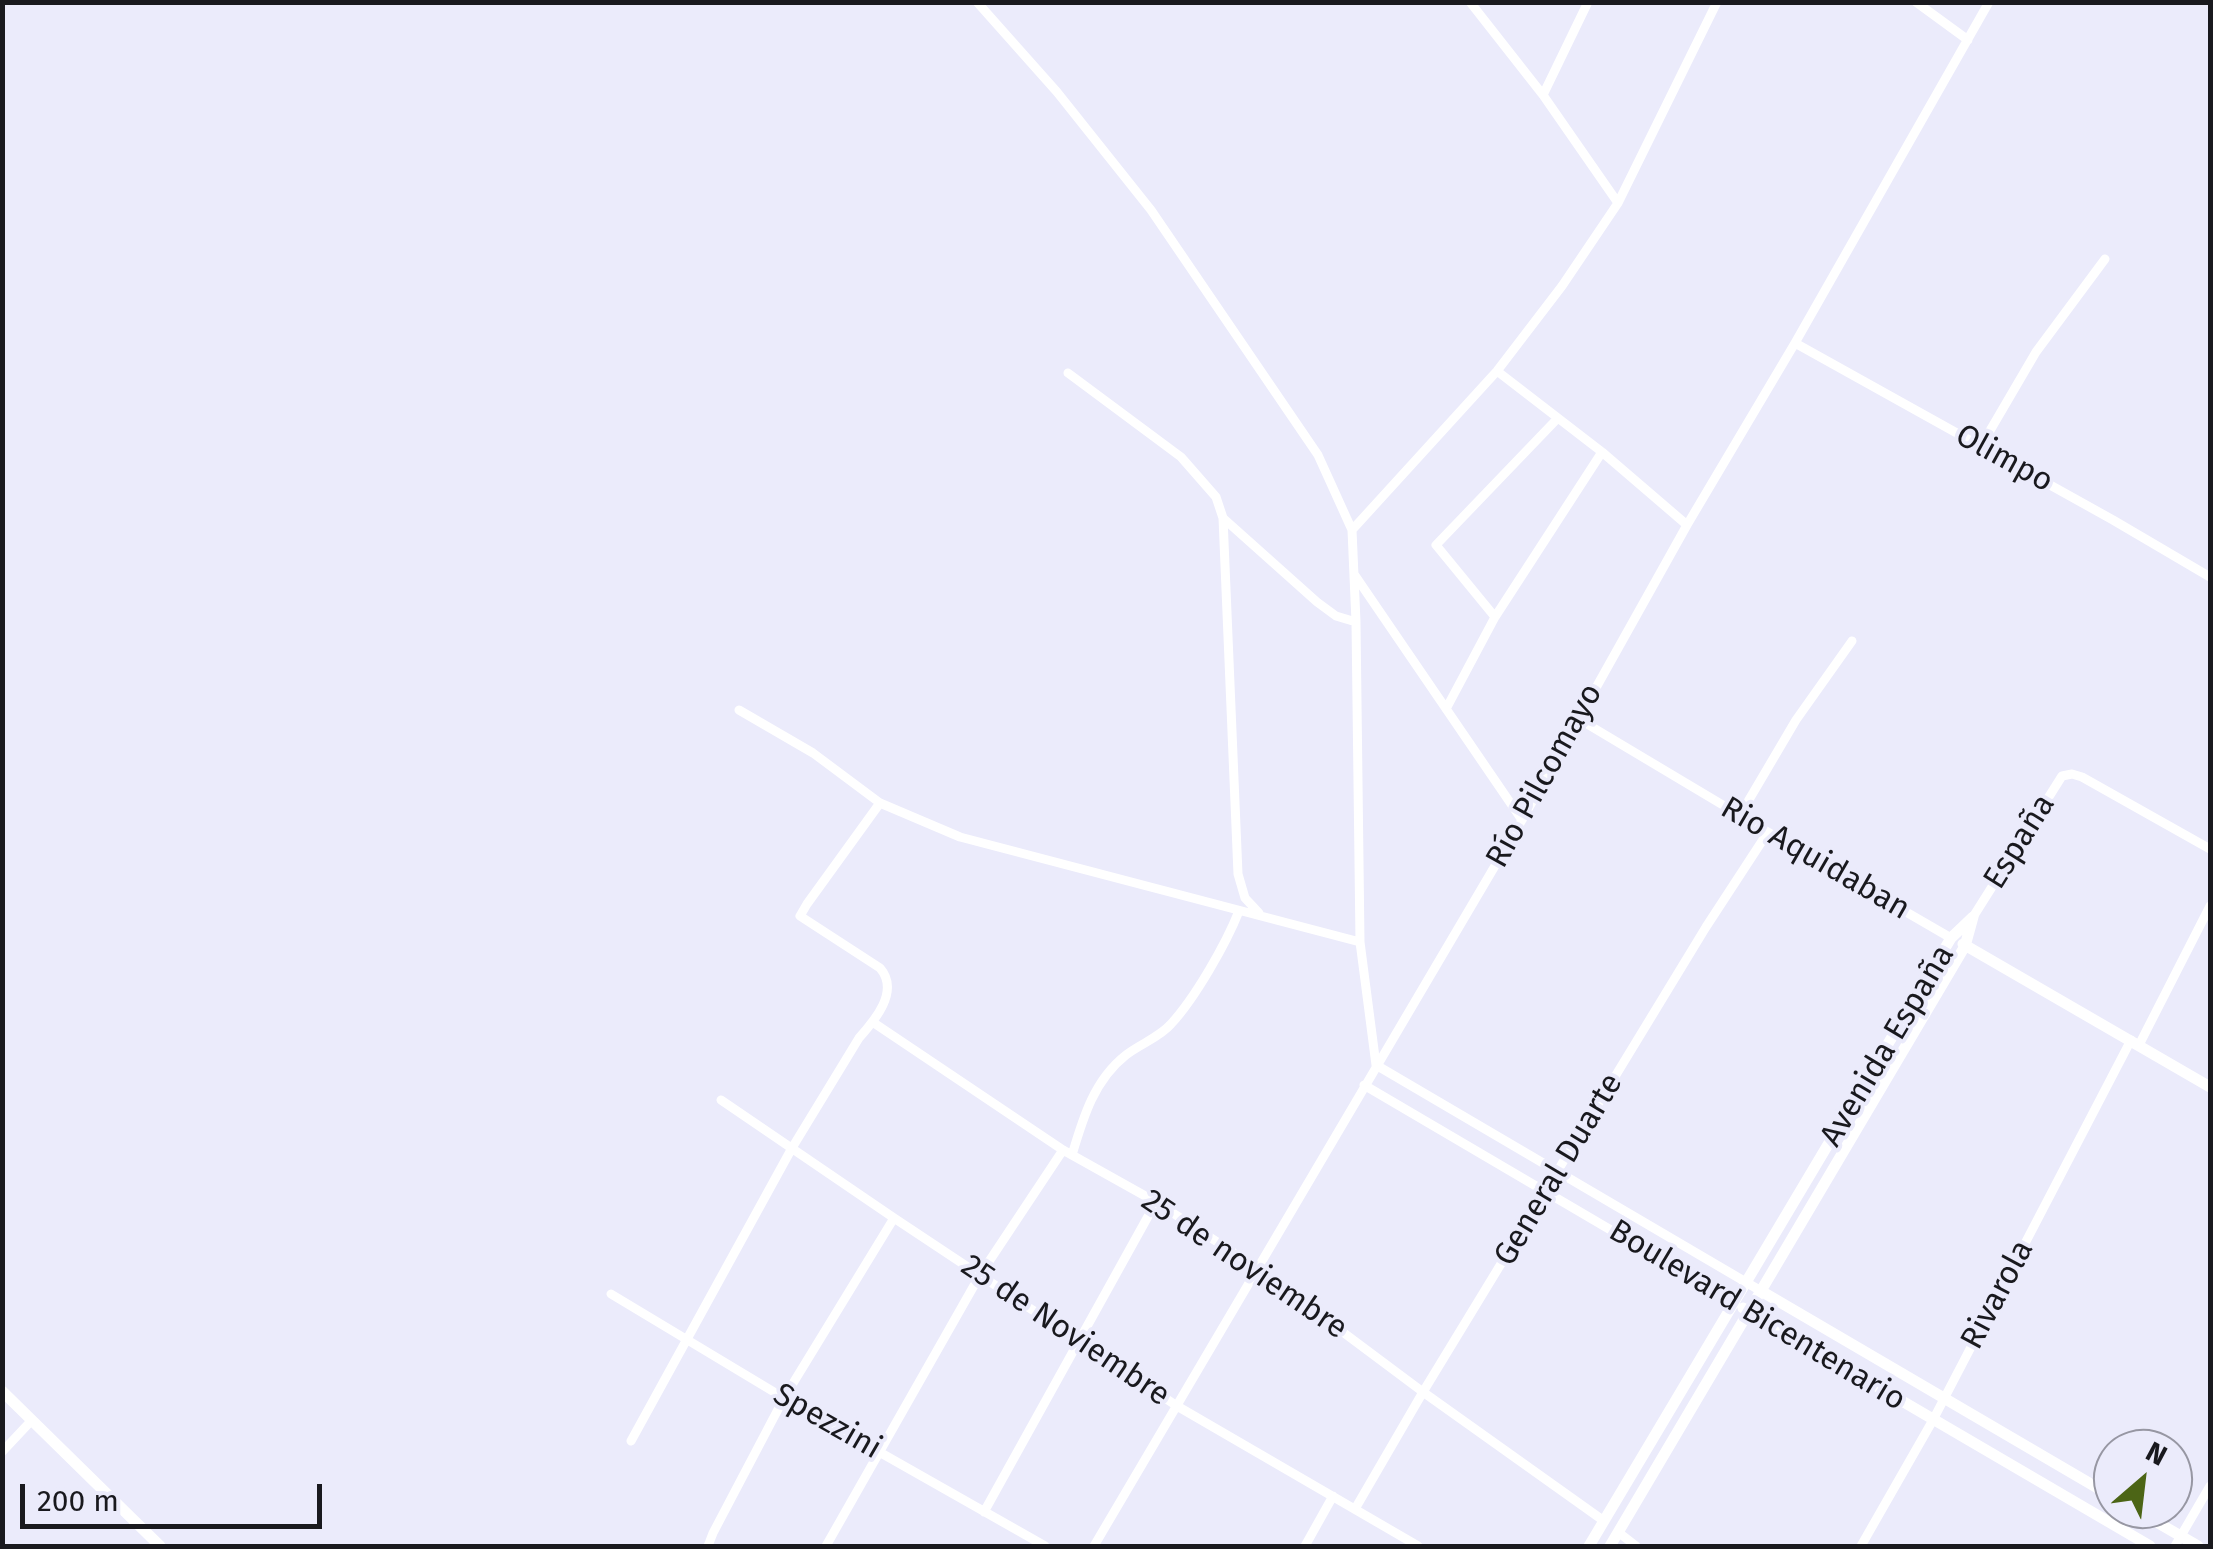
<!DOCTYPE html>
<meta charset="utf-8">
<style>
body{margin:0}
#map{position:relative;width:2213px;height:1549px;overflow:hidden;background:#ebebfb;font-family:"Fira Sans",sans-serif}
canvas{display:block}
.frame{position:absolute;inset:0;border:5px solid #19191e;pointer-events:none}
.north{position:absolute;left:2093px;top:1429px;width:100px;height:100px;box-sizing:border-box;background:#ebebfb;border:2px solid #9797a3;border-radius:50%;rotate:28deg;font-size:28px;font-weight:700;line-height:40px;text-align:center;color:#19191e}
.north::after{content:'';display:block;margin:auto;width:35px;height:45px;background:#4c6516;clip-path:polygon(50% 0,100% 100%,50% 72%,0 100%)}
.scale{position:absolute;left:20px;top:1484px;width:302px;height:45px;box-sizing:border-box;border:5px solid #19191e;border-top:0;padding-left:12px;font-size:30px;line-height:35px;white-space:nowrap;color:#19191e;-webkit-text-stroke:8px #ebebfb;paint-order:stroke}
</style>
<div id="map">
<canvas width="2213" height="1549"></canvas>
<div class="frame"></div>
<div class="north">N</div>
<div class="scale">200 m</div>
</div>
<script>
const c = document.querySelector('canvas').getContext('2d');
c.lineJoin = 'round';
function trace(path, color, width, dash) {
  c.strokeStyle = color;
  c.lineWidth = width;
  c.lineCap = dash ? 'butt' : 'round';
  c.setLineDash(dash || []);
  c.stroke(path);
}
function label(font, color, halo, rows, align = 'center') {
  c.font = font + ' "Fira Sans",sans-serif';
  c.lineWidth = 8;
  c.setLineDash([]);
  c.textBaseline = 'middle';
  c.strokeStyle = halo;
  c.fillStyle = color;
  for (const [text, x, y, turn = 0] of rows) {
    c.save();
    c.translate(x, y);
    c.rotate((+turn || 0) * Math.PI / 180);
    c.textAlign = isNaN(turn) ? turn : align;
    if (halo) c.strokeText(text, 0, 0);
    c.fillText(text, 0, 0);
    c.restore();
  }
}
const minor = new Path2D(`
 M977,2L1057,92L1151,210L1318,455L1352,530L1356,622L1360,942L1376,1065
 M1470,2L1543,95L1618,203
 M1916,2L1968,40
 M1543,95L1588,2
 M1795,343L2113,520L2210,577
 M1497,371L1602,452L1687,525
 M1068,373L1181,457L1216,497L1223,518L1317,602L1336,616L1356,622
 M1981,446L2036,352L2105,259
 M1223,518L1238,874L1245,898L1259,913
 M1352,530L1497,371L1562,286L1618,203L1717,2
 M1354,574L1522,820
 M1495,617L1436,545L1557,419
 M1446,709L1495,617L1602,452
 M739,710L813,753L880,803L960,837L1360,942
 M1577,718L1768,832L1951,938
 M1740,815L1796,720L1852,641
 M1973,917L2062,776L2072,774L2082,777L2210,849
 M874,1023L1063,1150L1156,1202L1257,1268L1423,1392L1604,1521
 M2139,1045L2210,906
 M1376,1065L1761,1291
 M1364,1085L1735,1303
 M721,1100L894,1218L1177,1406L1418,1546
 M1072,1155C1083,1118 1094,1080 1126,1055C1140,1044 1160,1037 1171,1024C1195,998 1226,944 1239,911
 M611,1294L784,1398L1045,1546
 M631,1441L792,1148L859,1038C875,1020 900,991 880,968L800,916L807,904L880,803
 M2,1452L32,1420
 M1355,1509L1423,1392L1706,927L1768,832
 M984,1512L1156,1202
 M1618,1532L1636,1546
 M708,1546L713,1533L784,1398L894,1218
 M826,1546L980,1275L1063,1150
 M1094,1546L1522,820L1687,525L1795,343L1989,2
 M1305,1546L1333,1496
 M1861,1546L1933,1420L2131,1040
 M2175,1546L2210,1486`);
const tertiary = new Path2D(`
 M1963,944L2210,1087
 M1761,1291L2113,1497
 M1743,1308L2150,1546
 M2,1391L160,1546
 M2134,1509L2198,1546
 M1589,1546L1951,938L1973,917
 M1610,1546L1965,946L1973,917`);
const streetNames = [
 ["Olimpo",2004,459,29],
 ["Río Pilcomayo",1545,776,-61],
 ["España",2020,842,-58],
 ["Rio Aquidaban",1815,859,30],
 ["Avenida España",1888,1046,-59],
 ["General Duarte",1559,1170,-59],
 ["25 de noviembre",1244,1265,34],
 ["Rivarola",1998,1295,-62],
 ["Boulevard Bicentenario",1757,1316,31],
 ["25 de Noviembre",1065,1331,34],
 ["Spezzini",827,1422,30]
];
trace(minor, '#fff', 9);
trace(tertiary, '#fff', 11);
label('32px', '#19191e', '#ebebfb', streetNames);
</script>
